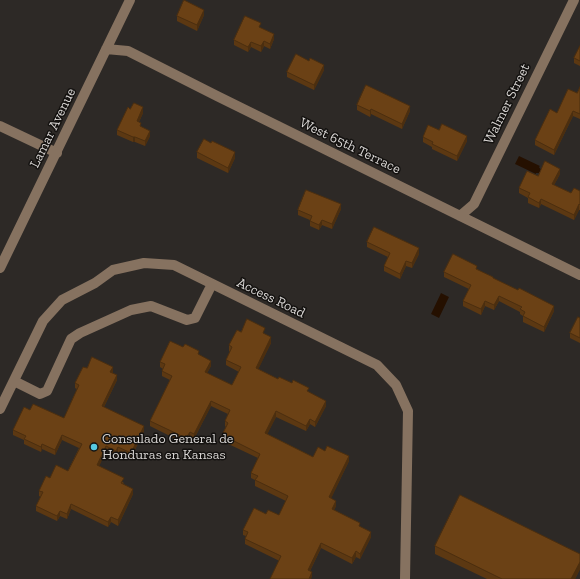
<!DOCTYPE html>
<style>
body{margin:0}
canvas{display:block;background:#2d2926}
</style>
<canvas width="580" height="579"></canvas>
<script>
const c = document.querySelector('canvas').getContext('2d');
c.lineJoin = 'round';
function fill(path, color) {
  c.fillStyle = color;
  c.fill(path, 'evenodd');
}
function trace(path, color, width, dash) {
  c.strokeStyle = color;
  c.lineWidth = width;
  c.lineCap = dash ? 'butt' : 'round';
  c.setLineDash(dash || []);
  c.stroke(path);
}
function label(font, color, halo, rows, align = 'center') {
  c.font = font + ' "Zilla Slab",serif';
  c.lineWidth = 3;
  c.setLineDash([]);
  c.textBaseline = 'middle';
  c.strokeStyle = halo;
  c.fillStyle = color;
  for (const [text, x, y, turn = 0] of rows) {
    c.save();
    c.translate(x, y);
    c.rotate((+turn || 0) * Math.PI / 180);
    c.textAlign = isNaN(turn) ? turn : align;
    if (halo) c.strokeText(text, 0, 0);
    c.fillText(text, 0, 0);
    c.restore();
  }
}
const water = new Path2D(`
 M519,156L540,166L539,167L541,170L539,173H536V174L515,164Z
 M441,293L449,297L439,318L431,314Z`);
const minor = new Path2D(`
 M106,49L128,51L217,96L580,275
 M0,126L57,153
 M460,216L474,204L574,0
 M0,268L130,0
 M14,381L40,394L47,391L71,339L80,333L131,310L151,306L187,320L195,318L212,284
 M0,409L43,321L62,300L95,283L113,270L144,263L174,265L377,365L396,385L408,411L405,579`);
const wall = new Path2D(`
 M204,15L197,31L177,21V16Z
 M261,28L274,39L270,49L264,46L261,52L251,47L248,52L234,45V40Z
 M580,46V66L574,63V58Z
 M324,70L314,90L287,77V72Z
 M580,87V119L573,116L554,155L535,145V140L557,113L577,93Z
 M357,105L410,111L402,129L371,114L370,117L357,110Z
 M130,109L143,113L139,122L141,127L150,136L145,146L135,142H133L117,135V130Z
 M439,130L467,141L457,161L432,149V147L423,142V137Z
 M197,152L235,158L228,173L197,158Z
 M560,174L554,185L571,193L580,191V210H579L574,220L541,204L539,208L528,203V198L519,193V188L538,176Z
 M341,209L332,229L322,225L319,230L310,226V220L298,215V210Z
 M367,242L419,254L412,268L406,266L400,279L384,271V266L388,257L367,247Z
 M477,269L554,311L544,332L523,322V316L520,314V312L499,301L494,310L485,306L481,315L463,306V301L469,289L444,277V272Z
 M580,318V343L570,338V333Z
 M241,332L265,334L271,343L258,369L278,379L309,392L326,406L315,427L310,424L306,431L276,417L267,434L313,457L325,451L349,461L331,498L336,506L334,510L360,527L371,537L360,559L356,557L352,564L321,548L310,571L312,577L245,544V539L246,536L243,535V530L266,514L279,515L286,501L255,486V480L251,478V473L258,458L222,441V435L226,427L225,426V421L228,414L211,406L194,439L190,437L186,444L150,426V421L170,380L162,376V371L163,369L160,367V362L199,355L211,366L207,373L232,385L239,372L226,365V360L230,351H229V345Z
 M87,368L113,372V373L117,380L104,407L144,431L131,458L118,452L116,456L106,451L99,466L124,483L123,484L133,494L118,526L111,522L108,527L71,509L67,519L60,516L57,521L36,511V506L41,497L39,496V491L50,478L68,471L79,448L62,440L55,455L42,449L41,452L24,444V440L13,435V430L30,410L64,418L77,389L75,388V383Z
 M435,546L580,554V569L575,579H487L435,554Z`);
const shadedWall = new Path2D(`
 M204,10V15L197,31V25Z
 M274,34V39L270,49V44Z
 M264,41V46L261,52V46Z
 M251,42V47L248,52V47Z
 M324,65V70L314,90V85Z
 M410,106V111L402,129V124Z
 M143,107V113L137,126V121Z
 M371,109V114L370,117V111Z
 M573,111V116L554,155V150Z
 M150,131V136L145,146V141Z
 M467,136V141L457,161V156Z
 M133,137H135V142H133Z
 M235,152V158L228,173V168Z
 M560,169V174L552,189V184Z
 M541,199V204L539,208V203Z
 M341,204V209L332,229V224Z
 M579,204V210L574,220V215Z
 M322,220V225L319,230V225Z
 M419,248V254L412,268V263Z
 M406,261V266L400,279V274Z
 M499,296V301L494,310V305Z
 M485,301V306L481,315V309Z
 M554,306V311L544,332V327Z
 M271,337V343L256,374V368Z
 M211,361V366L205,377V372Z
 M113,367V372L110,377V372Z
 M117,375V380L102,411V406Z
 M211,401V406L194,439V434Z
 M326,401V406L315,427V422Z
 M276,411V417L265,439V433Z
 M310,419V424L306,431V426Z
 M144,426V431L131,458V453Z
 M190,432V437L186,444V438Z
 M62,435V440L55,455V450Z
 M42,444V449L41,452V447Z
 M106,446V451L97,471V465Z
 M118,447V452L116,456V451Z
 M349,456V461L329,503V497Z
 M133,489V494L118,526V520Z
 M336,501V506L332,514V509Z
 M71,504V509L67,519V514Z
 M60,511V516L57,521V516Z
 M111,517V522L108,527V522Z
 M371,532V537L360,559V554Z
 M321,543V548L308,575V570Z
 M356,551V557L352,564V558Z
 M580,562V569L575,579H571Z
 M312,572V577L311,579H309Z`);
const building = new Path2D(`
 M184,0L204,10L197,25L177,16Z
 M245,16L261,23L259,27L274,34L270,44L264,41L261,46L251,42L248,47L234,40Z
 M580,46V61L574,58Z
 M296,54L309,61L310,58L324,65L314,85L287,72Z
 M366,85L410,106L402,124L371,109L370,111L357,105Z
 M580,87V114L573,111L554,150L535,140L550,109L557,113L568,89L577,93Z
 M134,103L143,107L137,121L141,123L140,126L150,131L145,141L135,137H133L117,130L128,107L130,109Z
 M442,124L467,136L457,156L432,144L433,142L423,137L428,125L439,130Z
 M204,139L211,143L212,141L235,152L228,168L197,152Z
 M545,161L560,169L552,184L571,193L574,188L580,191V205L579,204L574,215L541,199L539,203L528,197L530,193L519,188L527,171L538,176Z
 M306,190L341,204L332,224L322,220L319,225L310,221L312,216L298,210Z
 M374,227L419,248L412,263L406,261L400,274L384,266L390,253L367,242Z
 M453,254L477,266L476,269L493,277V278L518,290L519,288L554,306L544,327L523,316L525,312L520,309L522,307L499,296L494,305L485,301L481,309L463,301L471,285L444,272Z
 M578,317L580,318V338L570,333Z
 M247,319L265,328L263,333L271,337L256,368L278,379L279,377L292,383L293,380L309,388L307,391L326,401L315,422L310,419L306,426L276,411L265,433L313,457L318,447L325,451L327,446L349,456L329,497L336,501L332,509L360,523L359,526L371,532L360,554L356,551L352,558L321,543L308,570L312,572L309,579H270L281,556L245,539L248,532L243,530L254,508L266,514L268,510L279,515L288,496L255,480L258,476L251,473L260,454L222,435L228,423L225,421L230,410L211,401L194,434L190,432L186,438L150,421L172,376L162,371L165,364L160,362L170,341L183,347L185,344L199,351L198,354L211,361L205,372L232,385L241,367L226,360L232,347L229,345L237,330L241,332Z
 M92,357L113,367L110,372L117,375L102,406L144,426L131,453L118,447L116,451L106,446L97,465L124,478L121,483L133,489L118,520L111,517L108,522L71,504L67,514L60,511L57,516L36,506L43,492L39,491L46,476L50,478L56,465L68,471L82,444L62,435L55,450L42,444L41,447L24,439L26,436L13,430L24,407L30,410L33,404L64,418L79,385L75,383L83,367L87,368Z
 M460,495L580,554V562L571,579H502L435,546Z`);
const markers = [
 [94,447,4,"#56c9e0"]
];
const streetNames = [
 ["Walmer Street",507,104,-64],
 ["Lamar Avenue",53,128,-64],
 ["West 65th Terrace",350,146,26],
 ["Access Road",271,298,26]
];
const poiNames = [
 ["Consulado General de",102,439],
 ["Honduras en Kansas",102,455]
];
fill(water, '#251000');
trace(minor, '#867260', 10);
fill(wall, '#5c3812');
fill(shadedWall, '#4b2e0f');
fill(building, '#6b4115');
trace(building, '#4b2e0f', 1);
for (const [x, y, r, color] of markers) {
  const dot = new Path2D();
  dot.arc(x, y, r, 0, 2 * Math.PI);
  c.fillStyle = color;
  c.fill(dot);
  trace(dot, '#141210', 1.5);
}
label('14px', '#d9d6d4', '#141210', streetNames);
label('14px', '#d9d6d4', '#141210', poiNames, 'left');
</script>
